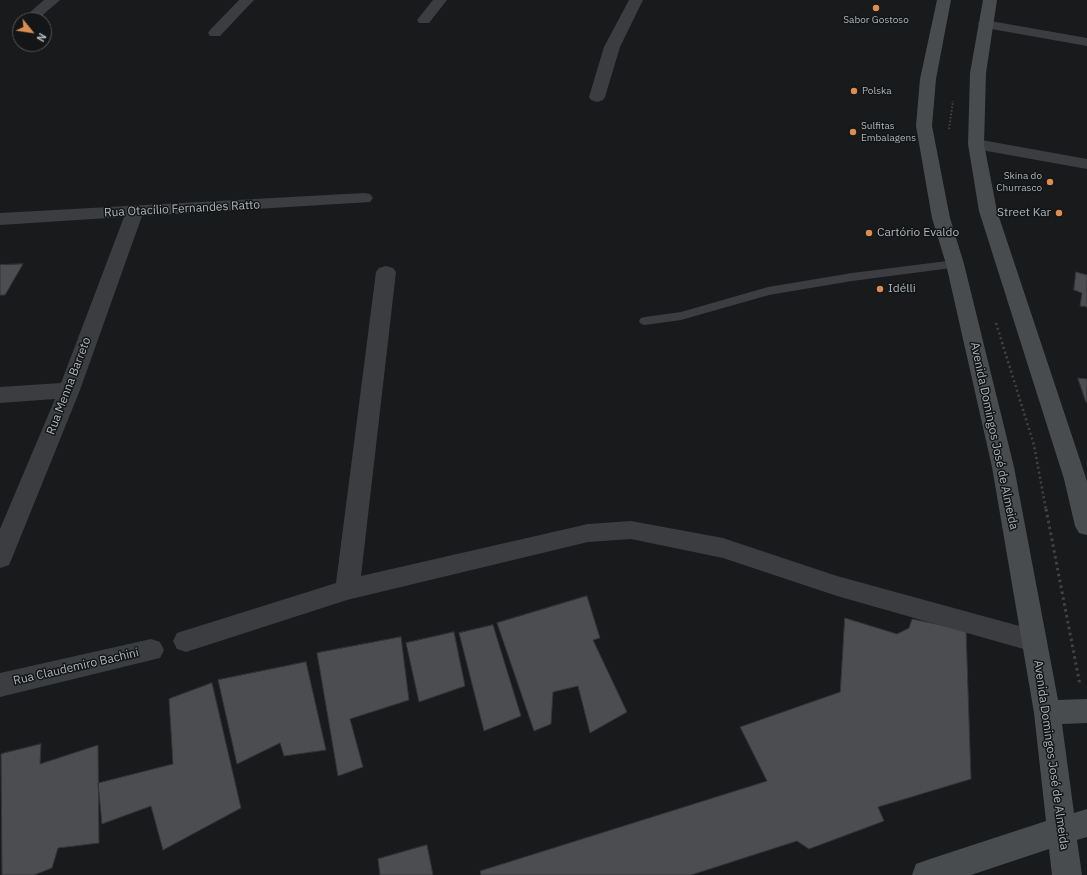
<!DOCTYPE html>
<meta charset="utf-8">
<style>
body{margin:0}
#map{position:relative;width:1087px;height:875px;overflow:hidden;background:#191a1b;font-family:"IBM Plex Sans",sans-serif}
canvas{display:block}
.north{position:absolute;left:12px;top:12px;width:40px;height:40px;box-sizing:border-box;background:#141516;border:1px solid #515557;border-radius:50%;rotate:120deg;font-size:11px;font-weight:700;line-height:16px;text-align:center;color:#adb4b9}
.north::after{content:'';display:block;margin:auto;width:14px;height:18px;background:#dc8d51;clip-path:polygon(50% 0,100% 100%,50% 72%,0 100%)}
</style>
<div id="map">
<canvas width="1087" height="875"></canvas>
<div class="north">N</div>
</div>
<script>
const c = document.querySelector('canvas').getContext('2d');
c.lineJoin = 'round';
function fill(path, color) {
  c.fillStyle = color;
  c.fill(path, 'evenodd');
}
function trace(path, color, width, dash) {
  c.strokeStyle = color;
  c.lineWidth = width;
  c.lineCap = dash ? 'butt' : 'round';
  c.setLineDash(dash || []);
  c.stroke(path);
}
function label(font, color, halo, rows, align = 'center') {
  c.font = font + ' "IBM Plex Sans",sans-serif';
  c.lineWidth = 3;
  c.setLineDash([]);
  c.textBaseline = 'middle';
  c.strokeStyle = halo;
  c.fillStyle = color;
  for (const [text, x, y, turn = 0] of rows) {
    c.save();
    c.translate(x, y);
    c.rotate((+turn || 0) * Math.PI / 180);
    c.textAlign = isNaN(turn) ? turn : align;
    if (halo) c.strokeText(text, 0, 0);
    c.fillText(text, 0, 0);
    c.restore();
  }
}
const building = new Path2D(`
 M23,264L5,295H0V265Z
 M1076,272L1087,275V307L1080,306L1082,293L1074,290Z
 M1078,378L1087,379V402H1086Z
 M587,596L600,638L593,640L627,712L590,733L578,686L553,692L551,724L534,731L497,623Z
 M845,618L897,634L909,628L912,619L966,630L971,779L878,807L884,821L809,849L797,841L691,875H481L480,871L767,781L740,727L840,692Z
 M493,625L521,716L484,731L459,633Z
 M454,632L465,686L419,702L406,643Z
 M401,637L409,700L350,719L363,767L338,776L317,653Z
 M306,662L326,750L284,756L280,743L237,764L218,680Z
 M212,683L241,808L163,850L151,806L102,824L98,783L173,764L169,699Z
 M41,744L40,764L98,745L99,843L58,848L52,868L34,875H2L1,754Z
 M427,845L433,875H380L378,859Z`);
const pathFar2 = new Path2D(`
 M949,129L953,101`);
const pathFar1 = new Path2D(`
 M996,323L1034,445L1046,510`);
const path = new Path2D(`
 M1046,509L1080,685`);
const lane = new Path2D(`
 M955,260L961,264L959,267L852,281L769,295L681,320L645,325L641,324L639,321L641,318L645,317L681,312L768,287L852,273Z`);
const street = new Path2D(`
 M44,0H60L37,20H21Z
 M239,0H254L220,36H210L208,33L210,30Z
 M433,0H447L429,23H419L417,20Z
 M629,0H643L620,47L605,97L603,100L597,102L591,100L589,97L604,47Z
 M985,20L1087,38V46L980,27L978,24L980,21Z
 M976,139L1087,159V169L970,148L968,144L970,140Z
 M364,193L370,194L373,198L370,202L142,216L80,390L12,558L9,565L0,568V529L55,399L0,403V387L61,383L124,217L0,225V213Z
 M386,266L393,268L396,272L361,576L588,524L631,521L723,538L837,576L1034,630L1043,633L1047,641L1043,649L1034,652L837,596L723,558L631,539L588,542L347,600L186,652L177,649L173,641L177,633L336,583L376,272L379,268Z
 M151,639L160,642L164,650L160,658L0,697V673Z`);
const secondary = new Path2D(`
 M937,0H951L936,79L932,126L950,218L964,264L1014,467L1058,700L1087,699V723L1062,724L1074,813L1087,809V837L1077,840L1082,875H1052L1049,849L971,875H912L916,864L927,860L1046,821L1034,713L992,467L946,264L932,218L916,126L920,79Z
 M983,0H997L986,73L984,144L997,211L1087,481V535L1079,533L1075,526L1064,479L979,211L968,144L970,73Z`);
const markers = [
 [876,8,4,"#dc8d51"],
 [854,91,4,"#dc8d51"],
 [853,132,4,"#dc8d51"],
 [1050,182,4,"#dc8d51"],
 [1059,213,4,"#dc8d51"],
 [869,233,4,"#dc8d51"],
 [880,289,4,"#dc8d51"]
];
const farPoinames = [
 ["Sabor Gostoso",876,20,"center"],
 ["Polska",862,91],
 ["Sulfitas",861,126],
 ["Embalagens",861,138],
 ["Skina do",1042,176,"right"],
 ["Churrasco",1042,188,"right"]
];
const streetNames = [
 ["Rua Otacílio Fernandes Ratto",182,209,-3],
 ["Rua Menna Barreto",69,386,-69],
 ["Avenida Domingos José de Almeida",994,436,78],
 ["Rua Claudemiro Bachini",76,667,-13],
 ["Avenida Domingos José de Almeida",1051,755,82]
];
const poiNames = [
 ["Street Kar",1051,213,"right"],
 ["Cartório Evaldo",877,233],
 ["Idélli",888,289]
];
fill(building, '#4b4d50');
trace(building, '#343437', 1);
trace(pathFar2, '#414446', 2, [1.5, 2]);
trace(pathFar1, '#414446', 2.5, [2, 3]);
trace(path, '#414446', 3, [2.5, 3.5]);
fill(lane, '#3b3d40');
fill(street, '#3b3d40');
fill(secondary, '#494c4f');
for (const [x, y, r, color] of markers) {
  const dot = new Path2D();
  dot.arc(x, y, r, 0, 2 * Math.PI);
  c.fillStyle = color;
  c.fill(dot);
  trace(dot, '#141516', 1.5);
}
label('10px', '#adb4b9', '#141516', farPoinames, 'left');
label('12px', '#adb4b9', '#141516', streetNames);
label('12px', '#adb4b9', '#141516', poiNames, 'left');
</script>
